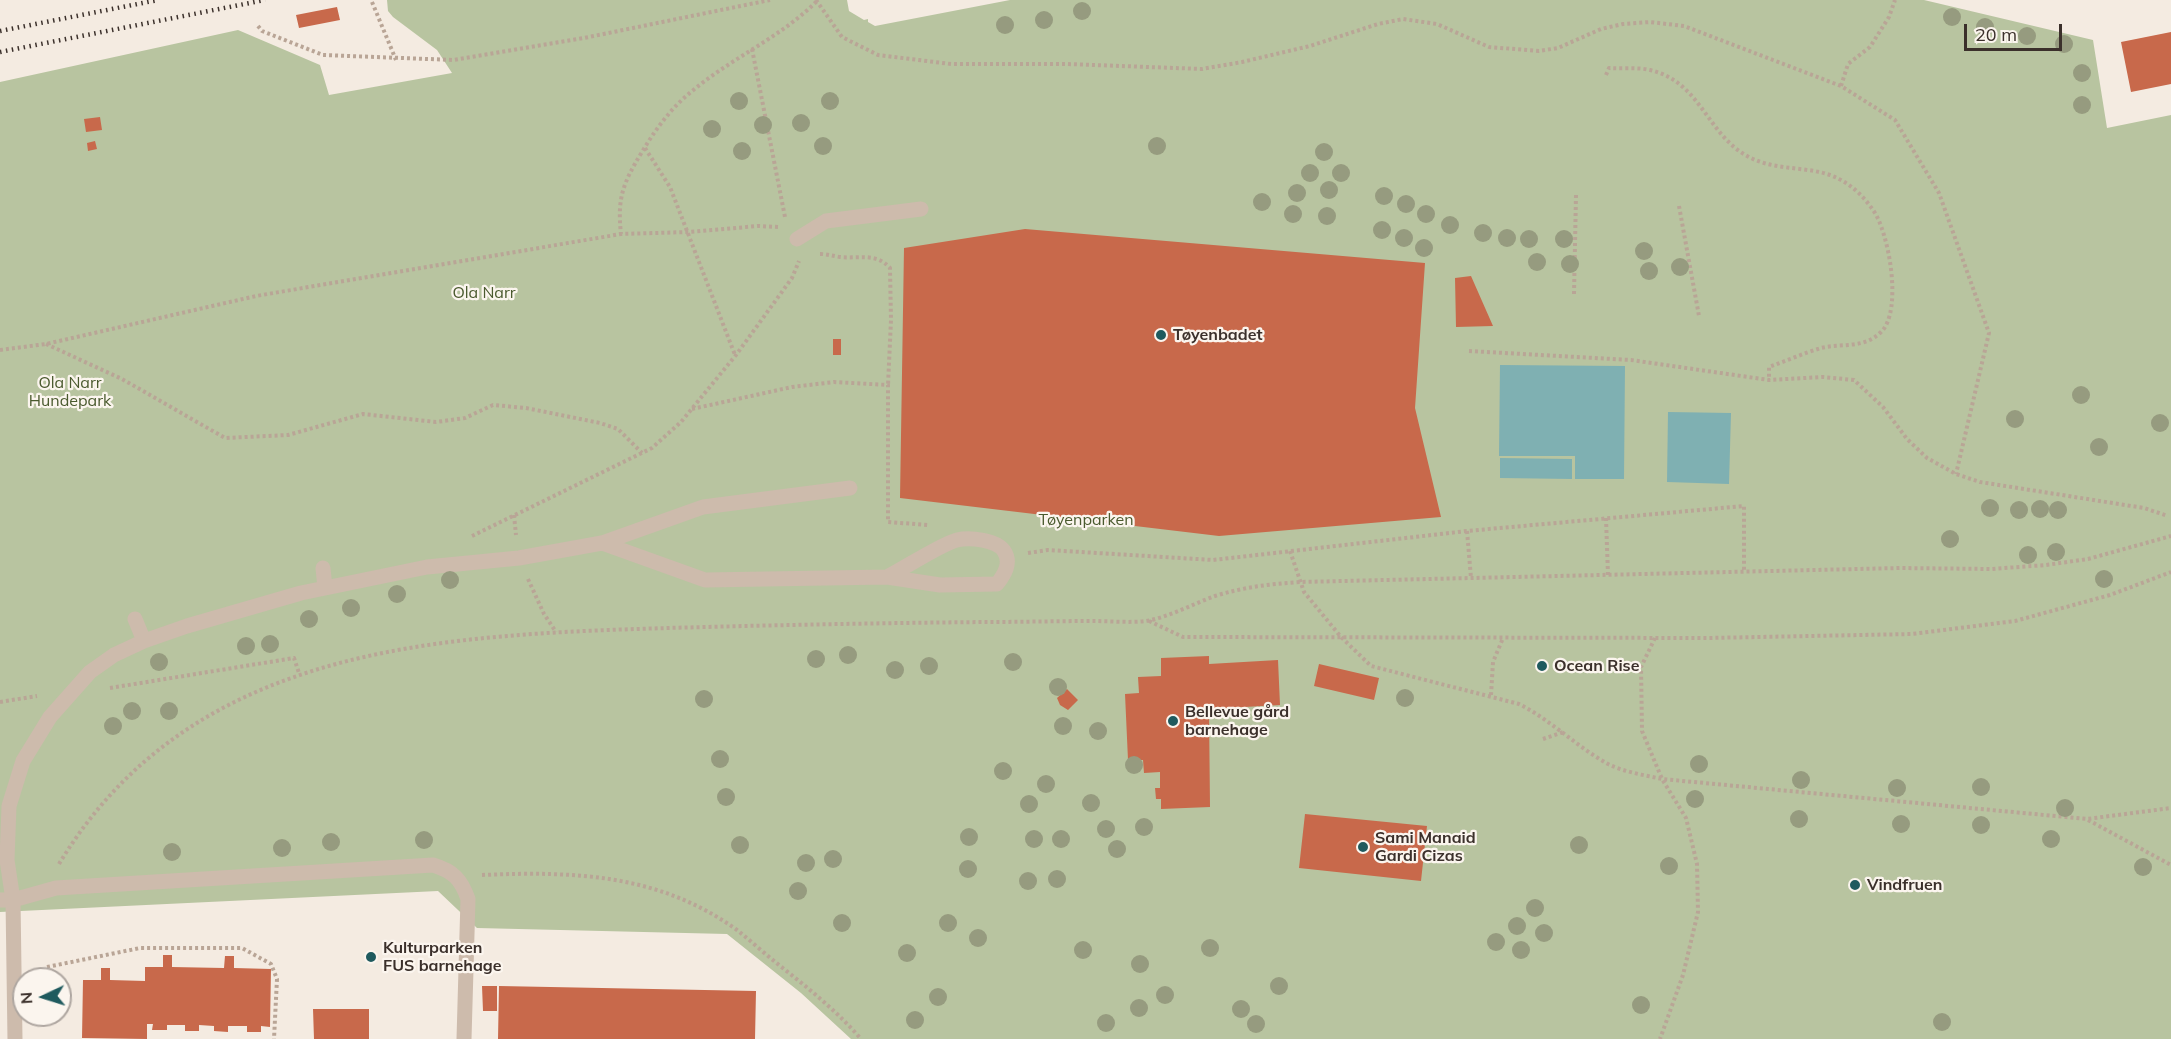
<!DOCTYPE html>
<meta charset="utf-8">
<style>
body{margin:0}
#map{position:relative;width:2171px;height:1039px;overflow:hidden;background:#f4ebe1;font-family:Mulish,sans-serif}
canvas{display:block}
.north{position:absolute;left:12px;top:967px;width:60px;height:60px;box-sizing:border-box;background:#fbf5ee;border:2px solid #aea6a0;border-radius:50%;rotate:266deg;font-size:16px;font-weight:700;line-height:24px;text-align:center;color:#3b302b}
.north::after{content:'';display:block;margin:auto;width:21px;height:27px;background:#1f5a5e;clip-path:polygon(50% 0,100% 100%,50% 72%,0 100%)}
.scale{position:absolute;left:1964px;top:24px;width:98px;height:27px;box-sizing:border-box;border:3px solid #3b302b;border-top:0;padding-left:8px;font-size:18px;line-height:21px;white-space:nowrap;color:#3b302b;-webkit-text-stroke:4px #fbf5ee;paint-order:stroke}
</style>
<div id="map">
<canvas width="2171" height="1039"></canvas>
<div class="north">N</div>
<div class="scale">20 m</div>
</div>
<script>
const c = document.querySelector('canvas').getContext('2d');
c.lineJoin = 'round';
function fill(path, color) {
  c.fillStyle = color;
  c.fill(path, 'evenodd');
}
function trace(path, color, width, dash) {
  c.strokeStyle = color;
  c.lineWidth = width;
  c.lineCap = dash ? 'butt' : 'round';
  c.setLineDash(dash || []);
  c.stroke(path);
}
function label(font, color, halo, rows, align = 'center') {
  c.font = font + ' Mulish,sans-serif';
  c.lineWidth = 4.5;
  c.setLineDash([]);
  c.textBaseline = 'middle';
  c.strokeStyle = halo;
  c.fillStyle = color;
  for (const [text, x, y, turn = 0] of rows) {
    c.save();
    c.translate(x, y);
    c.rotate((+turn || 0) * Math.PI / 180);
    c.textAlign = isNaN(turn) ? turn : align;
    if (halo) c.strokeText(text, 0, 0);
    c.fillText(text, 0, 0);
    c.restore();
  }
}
const green = new Path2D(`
 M387,0H847L849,11L864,20L868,19V22L875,26L1010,0H1924L2093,40L2107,128L2171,115V1039H851L801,993L727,934L477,928L438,891L0,912V82L238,30L320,65L329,95L452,73L437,50L393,17L388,11Z`);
const water = new Path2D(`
 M1500,365L1625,366L1624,479H1575V456H1499Z
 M1668,412L1731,413L1729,484L1667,482Z
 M1500,458L1572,459V479L1500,478Z`);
const building = new Path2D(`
 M337,7L340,20L299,28L296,15Z
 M2171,32V84L2131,92L2121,42Z
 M100,117L102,130L86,132L84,119Z
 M95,141L97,149L88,151L87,143Z
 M1025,229L1425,263L1415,408L1441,517L1219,536L900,498L904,248Z
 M1471,276L1493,326L1456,327L1455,278Z
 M833,339H841V355H833Z
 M1209,656V664L1278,660L1280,705L1209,709L1210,807L1161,809V799H1156L1155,788H1160V772L1144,773L1143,760H1128L1125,694L1139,693L1138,677L1161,676V658Z
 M1319,664L1379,678L1374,700L1314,686Z
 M1067,689L1078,700L1068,710L1060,705L1057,698Z
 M1305,814L1427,826L1421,881L1299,868Z
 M163,955H172V967L224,968L225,956H234V968L271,969L270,1027L261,1026V1032H247V1026H228V1032L214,1031V1026L199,1025V1031H185V1025H167V1030H152L153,1024H147V1039L82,1038L83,980H101V968H110V980L145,981V967H163Z
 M482,986H497V1011H483Z
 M499,986L756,991L755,1039H498Z
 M313,1009H369V1039H314Z`);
const path = new Path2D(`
 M816,0L842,37L878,55L951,64H1067L1202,69L1242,62L1310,46L1378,24L1403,19L1437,24L1489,47L1539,51L1558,48L1601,29L1623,24L1650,22L1684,26L1841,86L1895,120L1939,193L1989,333L1956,474
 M372,2L396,60
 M258,26L262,31L323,55L454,60L584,38L770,0
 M752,49L785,217
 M1606,75L1609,68C1622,69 1637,67 1650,70C1702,82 1707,137 1751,158C1779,172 1813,165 1839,179C1853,186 1864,197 1873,210C1889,232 1903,311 1881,332C1864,349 1842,343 1821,348C1804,353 1786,361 1769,367V380
 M1841,86L1848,64L1870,47L1889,17L1895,0
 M645,148L670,187L735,355
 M1679,206L1699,316
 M778,227L758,226L689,232L621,234C617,198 623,183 642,152C655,130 671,108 691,92C731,58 780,38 817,1
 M820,254C827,254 833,256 840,257C858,259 876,252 890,268L891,320L888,385
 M1574,294L1576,195
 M46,344L122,379L225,438L288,435L363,414L436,422L465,418L493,405L526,408L600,423L618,429L642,453
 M0,350L46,344L256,296L621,234
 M1469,351L1631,360L1769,380L1823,377L1854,380L1883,407L1907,439L1927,458L1956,474L1980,482L2144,508L2168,516
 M692,409L792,387L834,382L888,385V522L928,525
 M514,515L516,535
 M1606,518L1608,575
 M1467,531L1471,578
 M472,536L652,448L681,422L736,355L792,278L799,261
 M1290,551L1304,592L1341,637L1371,666L1519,704C1551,720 1577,747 1608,764C1624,772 1644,775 1662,779L2087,819L2171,808
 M1028,553L1048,550L1213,560L1467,531L1744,506V572
 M528,579L544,614L556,632
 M1149,621L1183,637L1708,638L1912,634L2015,621L2110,595L2171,572
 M1655,638L1641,667L1642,731L1662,779L1686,818L1697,864L1698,912L1683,975L1660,1039
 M110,688L294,658L299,673
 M1491,695L1493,662L1503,638
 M0,702L37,696
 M1543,739L1563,732
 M2088,820L2171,865
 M59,864C191,645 439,635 668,628C774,625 880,623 987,622C1022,622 1058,621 1093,621C1110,621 1129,623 1146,621C1169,617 1193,604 1215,596C1244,587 1270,584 1300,582L1900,568L1991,569L2046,565L2088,559L2171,536
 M482,875C575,871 659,874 737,930C751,941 765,954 779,965C808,988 837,1011 861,1039
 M47,967L140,948H242L271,964L277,979L274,1039`);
const minor = new Path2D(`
 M797,239L826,221L921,209
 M602,543L705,580L887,577L940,585L997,584C1004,575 1012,563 1004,551C997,540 970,537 957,540C943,543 903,569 887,577
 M323,568L325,588
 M135,619L144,641
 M0,900H13L56,888L433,865C453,871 461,879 468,899L464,1039
 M15,1039L13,900L7,860L9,806L23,761L50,717L90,672L114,655L144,641L187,626L301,593L427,567L519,558L602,543L703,507L850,488`);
const rail = new Path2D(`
 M0,31L158,0
 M0,52L265,0`);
const trees = [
 [1082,11],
 [1952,17],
 [1044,20],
 [1005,25],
 [1985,27],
 [2027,36],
 [2064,44],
 [2082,73],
 [739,101],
 [830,101],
 [2082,105],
 [801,123],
 [763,125],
 [712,129],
 [823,146],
 [1157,146],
 [742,151],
 [1324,152],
 [1310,173],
 [1341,173],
 [1329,190],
 [1297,193],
 [1384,196],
 [1262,202],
 [1406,204],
 [1293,214],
 [1426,214],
 [1327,216],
 [1450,225],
 [1382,230],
 [1483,233],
 [1404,238],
 [1507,238],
 [1529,239],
 [1564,239],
 [1424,248],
 [1644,251],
 [1537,262],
 [1570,264],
 [1680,267],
 [1649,271],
 [2081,395],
 [2015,419],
 [2160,423],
 [2099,447],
 [1990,508],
 [2040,509],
 [2019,510],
 [2058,510],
 [1950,539],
 [2056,552],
 [2028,555],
 [2104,579],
 [450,580],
 [397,594],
 [351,608],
 [309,619],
 [270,644],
 [246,646],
 [848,655],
 [816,659],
 [159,662],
 [1013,662],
 [929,666],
 [895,670],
 [1058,687],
 [1405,698],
 [704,699],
 [132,711],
 [169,711],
 [113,726],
 [1063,726],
 [1098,731],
 [720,759],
 [1699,764],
 [1134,765],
 [1003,771],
 [1801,780],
 [1046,784],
 [1981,787],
 [1897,788],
 [726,797],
 [1695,799],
 [1091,803],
 [1029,804],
 [2065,808],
 [1799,819],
 [1901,824],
 [1981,825],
 [1144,827],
 [1106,829],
 [969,837],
 [1034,839],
 [1061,839],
 [2051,839],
 [424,840],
 [331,842],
 [740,845],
 [1579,845],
 [282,848],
 [1117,849],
 [172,852],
 [833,859],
 [806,863],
 [1669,866],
 [2143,867],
 [968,869],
 [1057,879],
 [1028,881],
 [798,891],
 [1535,908],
 [842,923],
 [948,923],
 [1517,926],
 [1544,933],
 [978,938],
 [1496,942],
 [1210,948],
 [1083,950],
 [1521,950],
 [907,953],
 [1140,964],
 [1279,986],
 [1165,995],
 [938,997],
 [1641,1005],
 [1139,1008],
 [1241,1009],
 [915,1020],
 [1942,1022],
 [1106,1023],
 [1256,1024]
];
const markers = [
 [1161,335,6,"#1f5a5e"],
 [1542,666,6,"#1f5a5e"],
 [1173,721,6,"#1f5a5e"],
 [1363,847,6,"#1f5a5e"],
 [1855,885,6,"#1f5a5e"],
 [371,957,6,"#1f5a5e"]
];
const parkNames = [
 ["Ola Narr",484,293],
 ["Ola Narr",70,383],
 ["Hundepark",70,401],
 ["Tøyenparken",1086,520]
];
const poiNames = [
 ["Tøyenbadet",1173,335],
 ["Ocean Rise",1554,666],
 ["Bellevue gård",1185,712],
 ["barnehage",1185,730],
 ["Sami Manaid",1375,838],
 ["Gardi Cizas",1375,856],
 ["Vindfruen",1867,885],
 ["Kulturparken",383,948],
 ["FUS barnehage",383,966]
];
fill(green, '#b8c4a0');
fill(water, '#7fb0b2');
fill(building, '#c8694b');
trace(path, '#b9a596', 4, [3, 3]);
trace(minor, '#cdbbac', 15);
trace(rail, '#3b302b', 4.5, [1.5, 4.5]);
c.fillStyle = '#969b7f';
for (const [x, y] of trees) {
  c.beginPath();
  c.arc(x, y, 9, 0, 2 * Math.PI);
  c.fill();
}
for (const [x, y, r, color] of markers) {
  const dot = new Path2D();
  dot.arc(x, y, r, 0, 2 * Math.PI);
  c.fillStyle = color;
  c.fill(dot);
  trace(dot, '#fbf5ee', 2);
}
label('16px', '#4a5a2e', '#fbf5ee', parkNames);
label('bold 16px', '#3b302b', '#fbf5ee', poiNames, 'left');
</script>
